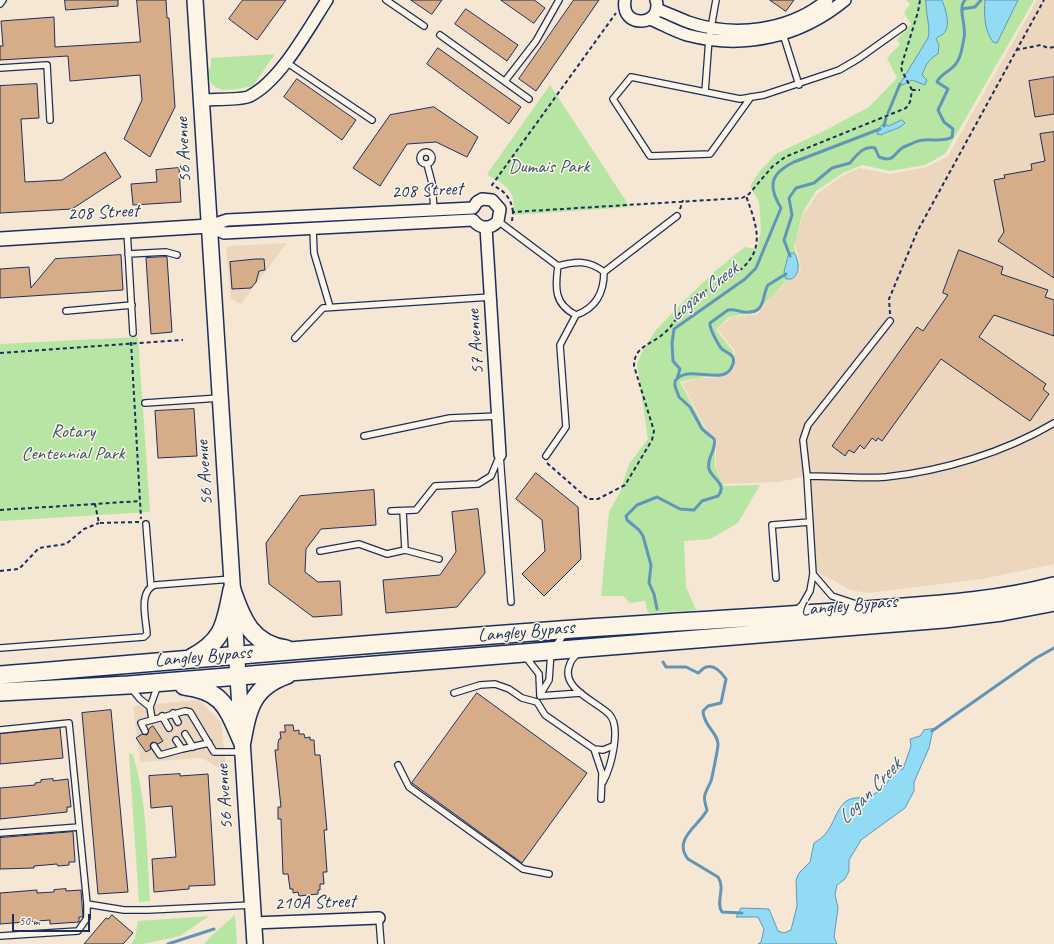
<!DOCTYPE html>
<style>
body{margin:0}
#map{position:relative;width:1054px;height:944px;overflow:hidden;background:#f5e7d3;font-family:Caveat,sans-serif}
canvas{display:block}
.scale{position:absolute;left:12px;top:914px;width:78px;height:18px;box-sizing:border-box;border:2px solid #1b2f5e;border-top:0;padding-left:5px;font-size:12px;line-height:14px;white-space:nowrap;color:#1b2f5e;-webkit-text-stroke:3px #fcf5e5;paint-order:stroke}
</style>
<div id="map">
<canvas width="1054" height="944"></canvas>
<div class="scale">50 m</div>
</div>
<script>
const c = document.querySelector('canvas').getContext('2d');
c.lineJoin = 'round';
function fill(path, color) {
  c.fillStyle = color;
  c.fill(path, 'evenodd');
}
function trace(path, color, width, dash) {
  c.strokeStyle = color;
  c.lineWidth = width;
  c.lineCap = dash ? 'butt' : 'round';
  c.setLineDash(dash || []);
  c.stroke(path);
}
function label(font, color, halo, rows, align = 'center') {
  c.font = font + ' Caveat,sans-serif';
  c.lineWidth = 3;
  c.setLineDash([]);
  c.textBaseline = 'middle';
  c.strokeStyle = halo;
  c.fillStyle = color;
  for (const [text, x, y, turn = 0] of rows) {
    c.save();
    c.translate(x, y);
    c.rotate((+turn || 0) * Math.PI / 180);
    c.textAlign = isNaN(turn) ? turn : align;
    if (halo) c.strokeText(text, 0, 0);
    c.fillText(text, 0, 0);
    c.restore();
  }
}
const built = new Path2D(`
 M1037,0H1054V564L982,579L868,593L850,590L835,581L813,571L807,476L778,482L723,484L716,467V447L682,383L698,378H716L734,371L735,351L718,329L732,317L758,314L771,297L801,267L795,243L803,215L818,193L844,175L860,168L891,174L927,167L948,156Z
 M287,243L241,304L231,299L226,249L229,246Z
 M199,700L221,722L227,773L202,758L140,762L133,706Z`);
const green = new Path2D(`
 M906,0H1034L945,154L925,165L890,171L862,165L843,173L816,191L803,212L794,247L800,266L757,312L729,317L716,330L733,351V370C715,377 698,377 680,382L712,442L715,451V467L724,486L760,485L738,523L710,539L684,541L686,587L696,610L648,613L645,601L630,603L623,596H601L609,512L620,492L629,464L648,439L637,364L643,350L656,330L680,305L715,271L745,247L757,249L761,230L759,202L750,186L759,172L776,154L826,130L869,107L897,78L887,58L900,44L897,40L911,24L904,13L910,4Z
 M275,54L253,86C236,89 209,98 208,71L211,67V58Z
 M550,85L630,207L513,215C517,190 506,186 487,174Z
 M138,337L150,512L0,521V344Z
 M129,753L133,755C147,801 147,853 150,901L139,902Z
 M235,915L237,944H204L210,937Z
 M209,916L180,936L143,944H131L135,938L138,921Z`);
const water = new Path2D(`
 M926,0H942C945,8 952,27 943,34C941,36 938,36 936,39L939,45L938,54C928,60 926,64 922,75L927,80L925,85L912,80L898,87L928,38C931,26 925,13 926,0Z
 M985,0H1018L997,43L993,42C984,30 984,15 985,0Z
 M902,120L905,123C899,130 889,130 881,135L877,134L879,128L884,123L888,126Z
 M794,253C799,260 801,275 791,279H786L784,272L788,256L789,254Z
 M933,729L929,748L914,782V791L905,808L861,840L849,860V871L845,879L837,885L835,894L838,908L834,937L837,944H758L761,942L764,929L758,917H736L741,908L769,909L778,931L784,933L791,930L797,906L796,880L799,873L810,862L814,843C834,832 832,815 845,802C853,796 861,799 869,796C882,792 888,782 894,771L903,769L911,746L910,739L920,736L924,730Z`);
const stream = new Path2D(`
 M962,9L975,7L981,0
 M888,113L900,84
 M884,126L886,118
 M790,256L784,240L792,215L789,198L796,188L814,183L832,168L850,163C856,156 863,145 875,148L879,157C896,164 894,150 906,146C911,144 918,140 924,140C933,139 944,142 952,137L953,129L944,122L938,110L948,89L937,82C940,75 948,72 953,67C961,60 962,48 964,38C967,26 957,8 965,0
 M677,379L680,369L673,361L672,343L674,329L745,279L756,268L781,208C767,185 771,173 794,162L880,129
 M657,609L654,594L649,583L651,565L643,536L639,530L627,520L626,516L637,505L657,497L680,509L694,510L702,501L718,496C728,484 712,479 709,469C706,457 717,451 714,439L702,429L690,407L679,397L675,386V381C688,362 726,389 733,364C736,353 726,354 721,348C718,344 709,328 710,323L728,310C734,309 738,311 744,312C767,314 761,297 768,285L786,274
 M663,662L666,667H686L698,673C701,671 703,668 706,667C715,664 722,673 726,679L721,703L708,706L703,711C703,725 719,734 718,745C718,748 712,778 711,781C705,795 702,794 707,810C700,825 672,839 688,859L718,877C726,889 715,902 722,912L742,913
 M932,731L1036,658L1054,648
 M168,944L214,929`);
const building = new Path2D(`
 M65,0H118V6L66,10Z
 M137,0H166L167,18H169L175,107L150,157L124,139L142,100L140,75L70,81L68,56L0,60V46H3L1,21L54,17L55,47L140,42Z
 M243,0H286L257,40L229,19Z
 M411,0H442L432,14Z
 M501,0H534L545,8L534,23Z
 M574,0H599L536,91L519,79Z
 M770,0H794L786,11Z
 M466,9L518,45L507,61L455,24Z
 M438,48L521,107L509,124L427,64Z
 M1054,77V114L1035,117L1029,81Z
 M297,79L356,120L342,140L284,97Z
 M37,84L39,118L21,119L25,182L62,180L105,152L121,177L72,209L0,213V86Z
 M434,107L478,137L467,157L436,142L407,144L380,186L353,168L390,115Z
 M1054,132V278L998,241L1004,232L994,180L1005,178L1004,175L1032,170L1031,164L1045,161L1040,134Z
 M179,168L181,202L133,205L131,184L157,182L156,170Z
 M959,250L1003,267L1001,274L1048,290L1045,297L1054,300V336L994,315L979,337L1046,384L1043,389L1049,394L1030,421L941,359L882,441L878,438L876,441L872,438L864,449L860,445L854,453L849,450L845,456L832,446L917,327L923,331L948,295L943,293Z
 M121,255L123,290L0,298V269L29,267L31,288L55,259Z
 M167,257L172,332L151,334L146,258Z
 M256,259H264L265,270L259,271L256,282L251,288L232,289L230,262Z
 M194,409L197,456L158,458L155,411Z
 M536,473L578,507L581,559L544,596L522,574L545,551L542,520L516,499Z
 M374,490L376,525L321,529L306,549L305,572L318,582L340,581L342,615L313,617L269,584L266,543L300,496Z
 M478,509L485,573L457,607L386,613L383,580L440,575L456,552L452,512Z
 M477,693L587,773L522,863L412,783Z
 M111,710L128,892L98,894L82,713Z
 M285,725H293L294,731L299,730V734H304L305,738L310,737V740H314L315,755H320L327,830H324L327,872H323L324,884H320V890H318V894L299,896L298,892L293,893V889H290L288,874H283L281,819H278V807H281L275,750H278V743L279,739H281L280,732H285Z
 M153,726L163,741L158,744L152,742L150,746L151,749L146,752L136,738L142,734L147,735L149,729Z
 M60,728L63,758L0,764V734Z
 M180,774V776L208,774L215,885L189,886V889L154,892L152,859L176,857L172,806L151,808L149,776Z
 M53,779V781L68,779L71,807H67V812L0,819V788L35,785V783L41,782V780Z
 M73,832L75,862H69V865L58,866L57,864L34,866V868L0,869V838Z
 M66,889V891L81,890L83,917H79V922L50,924V920L0,924V893L37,890V893L54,892V890Z
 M112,915L133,933L123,944H84L106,918L108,919Z`);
const path = new Path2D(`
 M1016,50L1041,45L1048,48L1054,47
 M912,90L902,71L901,67L918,12L920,0
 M680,209L683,200
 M513,212C511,198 505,191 492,185L616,13
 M512,221L513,212L742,198L749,194L772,167L785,157L906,108L910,102L912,90H920
 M890,314L889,299L917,232L1044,0
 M131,342L141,519
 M0,353L183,340
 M547,463L588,499H598L625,485L652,440L654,431L634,366C634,346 651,345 663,334C675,325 680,309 692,299C700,292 712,288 721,283C765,258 762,238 746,196
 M0,510L95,504
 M139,522L99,523L95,504L140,501
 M0,571L19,569L39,548L66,544L84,529L99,523`);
const service = new Path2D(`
 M386,0L424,26
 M0,4L3,0
 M783,34L799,85
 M440,35L529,99
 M286,62L372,120
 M0,68L47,65L50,120
 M505,81L536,41L559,0
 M705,92L709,39L716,0
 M751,97L710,154L650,156L613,99L631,77L740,99L764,95L839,70L858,59L903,27
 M420 158a6 6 0 1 1 12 0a6 6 0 1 1-12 0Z
 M427,164L432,183L434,210
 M498,221L558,266
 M313,229L314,253L330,307
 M127,231L133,333
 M128,254L166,252L177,255
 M558,266C576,261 589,260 604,272C604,292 596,308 576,315
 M604,272L677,216
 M66,311L132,305
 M295,338L323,308L491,297
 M145,403L220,398
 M364,436L450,418L499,416
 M500,455L511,602
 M546,456L566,427L560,345L576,315C554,304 555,288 558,266
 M807,476L803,440L808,425L890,321
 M391,511L416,510L435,486L478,484L491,476L499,457
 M403,511L405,550L439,559
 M146,524L151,587
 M320,551L359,544L387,554L405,550
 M813,574L832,596L856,604
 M776,578L772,525L810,522
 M796,610L802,605L810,591L813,574L807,476C833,476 860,479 886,477C943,471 1005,452 1054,423
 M0,648L144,637L147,634C146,619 138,591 155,585L232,579
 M579,652C576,655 571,660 570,664C559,688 596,701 609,714C622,727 611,767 603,782
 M525,656L539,674L540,696L581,693
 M131,688L140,699L150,707
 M454,693L480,685L495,684L509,689L522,698L537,702L545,715L594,749L602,773L601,799
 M540,695L549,680L551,652L565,633
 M173,713L178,722
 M162,716L169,728
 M152,719L150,707L158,685
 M0,730L69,723L87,904V918L78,931L0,936
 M145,731L141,723L185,711L190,712L214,752H242
 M185,734L193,747
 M176,740L182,749L209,743
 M154,746L160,755L182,749
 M594,749L603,750L613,746
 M398,765L409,787L523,869L549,874
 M0,833L79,827
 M87,904L124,910H148L252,905
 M379,918L381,944`);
const minor = new Path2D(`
 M625,0C620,30 664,26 656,0
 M657,9C667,13 678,18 688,22C734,38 790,31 827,0
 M650,19C662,24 674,31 687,35C744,50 800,37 845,0
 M201,100C211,99 244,100 250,96C281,80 308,29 327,0
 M482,199L492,200L500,209L498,221C490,230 480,229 473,220L224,233L209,226L227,220L473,208L477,202Z
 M486,227L500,455
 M253,923L379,918`);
const tertiary = new Path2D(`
 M0,239L209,226`);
const secondary = new Path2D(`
 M195,0L255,944`);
const primary = new Path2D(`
 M232,590C242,620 252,644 286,649
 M191,658C224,641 225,624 232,590
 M0,675C221,657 442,637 663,623C739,618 815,614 891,608C946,604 1001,600 1054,586
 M184,686C224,691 227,708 242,741
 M0,692L128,685L944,619L1002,612L1054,602
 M242,741C248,709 252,687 287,675`);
const streetNames = [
 ["56 Avenue",184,150,-93],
 ["208 Street",427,191,-3],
 ["208 Street",103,213,-3],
 ["57 Avenue",476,342,-94],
 ["56 Avenue",205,473,-94],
 ["Langley Bypass",849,606,-5],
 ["Langley Bypass",526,632,-5],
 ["Langley Bypass",203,657,-5],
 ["56 Avenue",225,797,-94],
 ["210A Street",315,903,-2]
];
const parkNames = [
 ["Dumais Park",549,167],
 ["Rotary",73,432],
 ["Centennial Park",73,454]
];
const waterNames = [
 ["Logan Creek",704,292,-38],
 ["Logan Creek",870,792,-46]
];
fill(built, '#ecd6bd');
fill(green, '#b7e6a4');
fill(water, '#92dbf4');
trace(water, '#6296b8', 1);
trace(stream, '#6296b8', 3);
fill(building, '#d7ad89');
trace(building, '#1b2f5e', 1);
trace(service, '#1b2f5e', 8);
trace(minor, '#1b2f5e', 14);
trace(tertiary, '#1b2f5e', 16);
trace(secondary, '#1b2f5e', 18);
trace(primary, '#1b2f5e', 20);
trace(path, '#1b2f5e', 2, [4, 3]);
trace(service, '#fcf5e5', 5.5);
trace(minor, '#fcf5e5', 11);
trace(tertiary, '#fcf5e5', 13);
trace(secondary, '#fcf5e5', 15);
trace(primary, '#fcf5e5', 17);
label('19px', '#1b2f5e', '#fcf5e5', streetNames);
label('19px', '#3a546c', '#fcf5e5', parkNames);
label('italic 20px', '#395a84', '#fcf5e5', waterNames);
</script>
